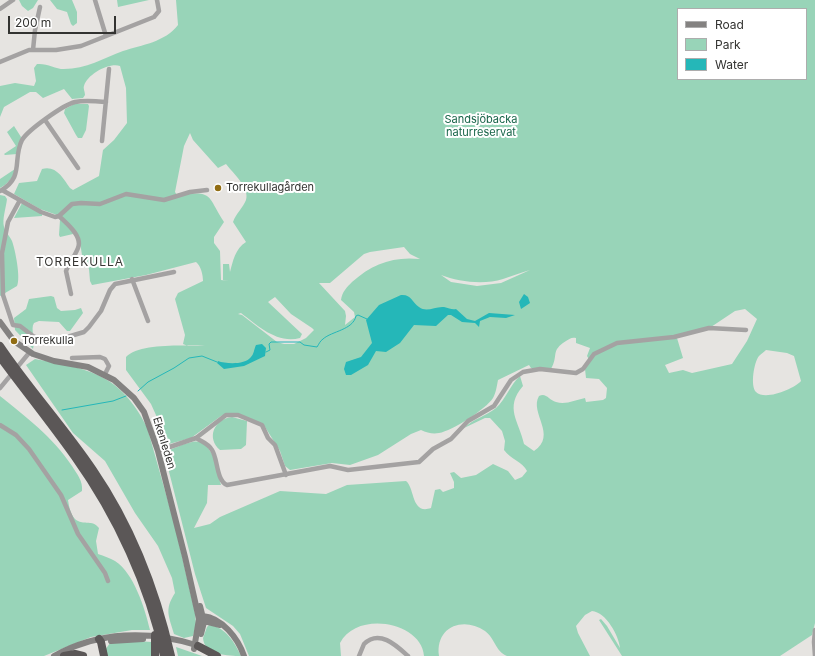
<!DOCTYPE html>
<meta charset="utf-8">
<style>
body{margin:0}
#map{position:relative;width:815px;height:656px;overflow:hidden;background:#e6e4e1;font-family:Inter,sans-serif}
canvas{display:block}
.legend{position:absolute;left:677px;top:8px;width:130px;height:72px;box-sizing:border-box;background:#fff;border:1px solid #adadad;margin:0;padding:5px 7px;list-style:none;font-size:12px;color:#333331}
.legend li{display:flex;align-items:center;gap:8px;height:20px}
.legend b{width:20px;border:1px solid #adadad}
.scale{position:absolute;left:8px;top:16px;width:108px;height:18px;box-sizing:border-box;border:2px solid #333331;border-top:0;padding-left:5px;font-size:12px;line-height:14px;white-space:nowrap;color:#333331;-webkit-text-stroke:3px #fff;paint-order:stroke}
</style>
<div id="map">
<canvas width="815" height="656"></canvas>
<ul class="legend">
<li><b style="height:5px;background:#848281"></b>Road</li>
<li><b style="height:11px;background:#98d4b8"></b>Park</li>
<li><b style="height:11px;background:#25b7b8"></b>Water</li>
</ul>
<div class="scale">200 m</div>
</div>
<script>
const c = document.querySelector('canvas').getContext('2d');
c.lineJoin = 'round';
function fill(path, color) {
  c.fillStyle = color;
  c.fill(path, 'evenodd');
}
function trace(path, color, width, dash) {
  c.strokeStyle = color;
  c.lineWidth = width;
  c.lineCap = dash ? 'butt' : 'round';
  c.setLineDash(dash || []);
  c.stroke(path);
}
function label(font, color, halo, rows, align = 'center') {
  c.font = font + ' Inter,sans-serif';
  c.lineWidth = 4;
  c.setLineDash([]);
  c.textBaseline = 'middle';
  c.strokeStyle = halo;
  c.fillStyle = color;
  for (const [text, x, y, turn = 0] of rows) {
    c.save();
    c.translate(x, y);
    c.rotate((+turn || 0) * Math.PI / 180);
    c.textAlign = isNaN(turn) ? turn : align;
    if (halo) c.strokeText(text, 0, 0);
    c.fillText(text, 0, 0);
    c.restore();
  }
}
const green = new Path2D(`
 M19,0H38L33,8L28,11L22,6Z
 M50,0H72L77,12V23L73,26L71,24L67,12L57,9Z
 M117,0H149L118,7Z
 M176,0H815V623L812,635L780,656H622L599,620L601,619L607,626L620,648C619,636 606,612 592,611L585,615L576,626L578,633L590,656H507C495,651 495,638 485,631C463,616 435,627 439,656H424C422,622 357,610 340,643L341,656H249L240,634L233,626L206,608L195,574L164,452C173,449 182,444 192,442C213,437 217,471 221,485H208L207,503L194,528L210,524L220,517L280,491L326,494L347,485L406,481C415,488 411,515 431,508L435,490L440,489L443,492L454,488V482L450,473L454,472L461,478L476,475L493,464L508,471L515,480L522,477L527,471C523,462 510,459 504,450L505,441L502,431L490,418H485L464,428C473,419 486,416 496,408C506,399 510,385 520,376L523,386C504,408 519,421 524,444L534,451C558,435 529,413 539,396C546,392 549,400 556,402C566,405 575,400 585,398L586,402L603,400L606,398L607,388L599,379L586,378L585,369L590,361L587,356L590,348L576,343V338C571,337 570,339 566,341C550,351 559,355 551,369L531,368L529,365L498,380C497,385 496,393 493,398C486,409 452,431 439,433C433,434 427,433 421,430L411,434L378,455L350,465L332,463L290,470L285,466L280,451L265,427L235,413H229L221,416L191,438L169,444L151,404L126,370V357C140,342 191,346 211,346H188L183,344L185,335L175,299L178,293L203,281C203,275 201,266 196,262L146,275L92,285L90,281L89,269L82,255L79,236L73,234L60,237L59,235L60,220L57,215L40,209L14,194L19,183L37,181L42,169C56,165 63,178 70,188L73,190L99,176L103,150L114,140L127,123L126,88L120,66C110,62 87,74 84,86C83,88 85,92 85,95L83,98L72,99L64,89L43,98L36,92H30L4,107L0,117V86L15,83L34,86L36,81L34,68L37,64C47,63 55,69 64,69C86,69 104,58 123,51C142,45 165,42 178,25ZM678,9H806V79H678ZM190,133L193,140L218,168L226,164C233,173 250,188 246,200C243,208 236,213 233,222L246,242C235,249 233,261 230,272L229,264H223V280L229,281L221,280L220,251L214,243V237L224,222C206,194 214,191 177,195L175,192L184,146ZM404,247L410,254L420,259C393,256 372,264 352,282C347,287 342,292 341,300L354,312L355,317L345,325L346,316L345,311L319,283H330L364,254L370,252ZM530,270L501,283L477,286L451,282L441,275C459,282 484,285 503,279C512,276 520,273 530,270ZM275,297L291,314L312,328L314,330L306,338L294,344H284L277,342L242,315L238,314L241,313C258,326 277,344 300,338L302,334L268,302ZM745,309L757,319L747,341L732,364L692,373L683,370L669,373L665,365L683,358L677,338L708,329L735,311ZM766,350L787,353L794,356L801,381C794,389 765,401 756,392C750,386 754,362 759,356C761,354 764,352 766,350Z
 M74,104H88L89,106L86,130L82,138H78L76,135L64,113L65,109Z
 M14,126L21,137L17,154L5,155L4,154L16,146L7,132Z
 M15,169C14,177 8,184 0,188V179Z
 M0,195L5,196L7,199C6,208 2,219 4,227C5,232 10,236 12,241C15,249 21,278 17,286L0,296Z
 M22,203L42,214V216L14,218Z
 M51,296L54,297L57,308L61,311L75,310L81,308L83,313L70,331H67L59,322L39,321L34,323C30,329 36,339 33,349L15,330L14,318L26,309L29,299Z
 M35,359C90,369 120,374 147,427L175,526L195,613L196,624L193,636L184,638L174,634C169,616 164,610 175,593L172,578L158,546L135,513L105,461L73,433L26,365Z
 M0,396C27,418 52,436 72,466C77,474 83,481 82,491L68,500C73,535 90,515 99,528L96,541L98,554C104,556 110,558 115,561C134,573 145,609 150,630H132L91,637L44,656H0Z
 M232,417L247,421L246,445L241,449L220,450C206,438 214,419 232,417Z
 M209,625C226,627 235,643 241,656C229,656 204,655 203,638L207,627Z
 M135,641L152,642V656H106L105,650L110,643Z
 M176,647L179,648L202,656H178Z`);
const water = new Path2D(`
 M524,294L528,297L530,303L521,309L519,302Z
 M401,295C411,294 412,302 419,307C427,313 435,306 444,307C449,308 452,310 456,309L467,319L475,321L489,313L515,315L506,318L490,317L480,321L479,327L475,323L462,322L451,315H448L436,326L414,325L400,343L386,352L376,351L368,365L351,375H346L344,369L346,362L361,357L372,343L366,320L379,305Z
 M262,344L266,348L265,356L244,366L224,369L217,363L218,361C226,364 245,365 251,357C254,354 254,349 256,345Z`);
const stream = new Path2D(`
 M266,352L270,350L269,344L271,342H300L304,345L317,347C319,344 320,341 323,339C332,331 353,330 356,316L358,315L367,319
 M138,391L148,382L174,368L189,358L202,356L217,362
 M62,410L113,401L126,396`);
const street = new Path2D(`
 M95,0L106,36
 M0,9L13,0
 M33,50L35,30L40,7
 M0,62L29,50H56L81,46L154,17L159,11L157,0
 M45,120L78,168
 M102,141L109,69
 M2,190L41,212L55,217L59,216L72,204L81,203L100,204L126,194L164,200L190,192L207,190
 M0,191C25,177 12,160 22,140C28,130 63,105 75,102C85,100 95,101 106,102
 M20,200L8,222L2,253L3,295L13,325L20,326L33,336L43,340H57L84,332L89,327L101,311L110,290L115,284L174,272
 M59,216C66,223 83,236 78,248C75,256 69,263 66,271L71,294
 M132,279L148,321
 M72,358L100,357L105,359L109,366L105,374
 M0,388L29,353
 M0,425L16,435L29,449L61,495L78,534L105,573L108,581
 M196,438C202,442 208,443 212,450C218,459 216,480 227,485L330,466L348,470L419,462L433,449L451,439L468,421L494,406L511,380L523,372L540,369L576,373L583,369L594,354L617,343L674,337L709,328L746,330
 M158,451L196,438L226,415H238L262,425L268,438L275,445L286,475
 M815,630L814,642L815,656
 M359,656L364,644C379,629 396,645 408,656`);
const secondary = new Path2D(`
 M0,322L14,341L33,354L54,361L88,367L114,380L134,398L144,412L158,451L185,557L199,619L194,649
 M200,606L204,622L201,634
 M200,618L203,616C222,618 238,638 244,656
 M200,620L220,625
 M111,641L143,639
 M54,656C99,631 149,630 196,645`);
const highway = new Path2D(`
 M0,346C29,389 64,427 93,470C132,527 156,590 171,656
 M0,357C25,391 51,423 75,457C117,516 149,585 164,656
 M99,639L101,642L104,656
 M198,646L217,656
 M64,656L75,654L83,656
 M155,656V635`);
const markers = [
 [218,188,4,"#916d13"],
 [14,341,4,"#916d13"]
];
const parkNames = [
 ["Sandsjöbacka",481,120],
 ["naturreservat",481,133]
];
const poiNames = [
 ["Torrekullagården",226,188],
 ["Torrekulla",22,341]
];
const streetNames = [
 ["Ekenleden",164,443,73]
];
const neighbourhoodNames = [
 ["TORREKULLA",80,262]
];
fill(green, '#98d4b8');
fill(water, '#25b7b8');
trace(stream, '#25b7b8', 1);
trace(street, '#a4a2a2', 4.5);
trace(secondary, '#848281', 6);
trace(highway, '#5b5757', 8);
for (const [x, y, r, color] of markers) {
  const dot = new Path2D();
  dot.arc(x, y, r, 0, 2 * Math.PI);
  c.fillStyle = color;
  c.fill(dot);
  trace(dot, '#fff', 1.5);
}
label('11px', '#186549', '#fff', parkNames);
label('11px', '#333331', '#fff', poiNames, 'left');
label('11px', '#333331', '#fff', streetNames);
c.letterSpacing = '1px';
label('12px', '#373633', '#fff', neighbourhoodNames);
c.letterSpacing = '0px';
</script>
